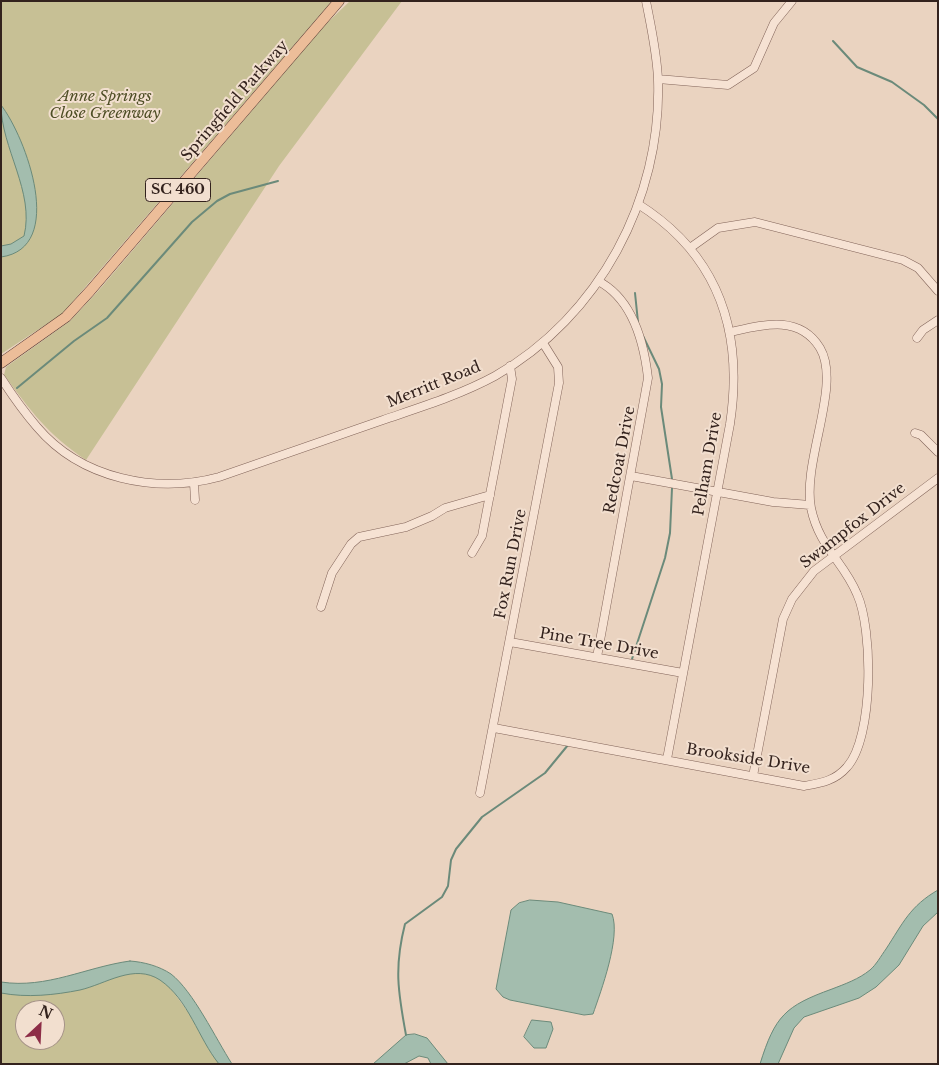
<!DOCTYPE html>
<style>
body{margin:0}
#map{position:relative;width:939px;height:1065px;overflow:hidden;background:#ead3c0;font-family:"Libre Baskerville",serif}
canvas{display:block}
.frame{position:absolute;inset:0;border:2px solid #33221d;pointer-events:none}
.north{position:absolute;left:15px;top:1000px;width:50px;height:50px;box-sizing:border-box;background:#f2dfcf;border:1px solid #a69388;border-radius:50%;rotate:25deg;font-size:14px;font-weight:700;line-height:20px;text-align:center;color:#33221d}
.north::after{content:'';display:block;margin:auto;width:18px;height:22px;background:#8d2d47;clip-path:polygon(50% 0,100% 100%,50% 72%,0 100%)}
</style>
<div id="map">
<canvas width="939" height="1065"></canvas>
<div class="frame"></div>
<div class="north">N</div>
</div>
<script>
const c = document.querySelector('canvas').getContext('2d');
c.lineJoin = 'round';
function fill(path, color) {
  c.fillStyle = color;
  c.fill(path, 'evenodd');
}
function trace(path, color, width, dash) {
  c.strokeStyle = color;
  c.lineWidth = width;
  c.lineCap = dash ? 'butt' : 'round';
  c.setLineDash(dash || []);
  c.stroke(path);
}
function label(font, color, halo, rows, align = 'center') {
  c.font = font + ' "Libre Baskerville",serif';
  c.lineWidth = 4;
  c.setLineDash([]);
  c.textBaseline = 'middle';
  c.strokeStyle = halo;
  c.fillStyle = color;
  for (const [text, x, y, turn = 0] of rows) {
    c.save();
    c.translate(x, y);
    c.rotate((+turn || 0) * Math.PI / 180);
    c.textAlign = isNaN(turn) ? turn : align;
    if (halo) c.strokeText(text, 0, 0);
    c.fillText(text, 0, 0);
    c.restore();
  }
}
const green = new Path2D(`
 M1,1H332L62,314L1,354Z
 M350,1H402L279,166L86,460C47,434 31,411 4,375L6,367L70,321L99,290L325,25Z
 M127,967L161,975L226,1064H1V988L16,990ZM25,1010H55V1040H25Z`);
const water = new Path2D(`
 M1,105C26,137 67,248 1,257V246L11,244L24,236C35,192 1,148 1,105Z
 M938,890V912L923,926L899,965L876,987L859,998L804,1017L794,1028L778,1064H760C775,1016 785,1006 832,989C845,984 859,979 870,970C876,965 881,956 886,949C903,923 910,906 938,890Z
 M530,900L558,902L612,914C621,937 601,991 593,1014L584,1015L510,1000L503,997L496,989L511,910L519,903Z
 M130,961C144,962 159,966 171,974C193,991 216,1039 232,1064H219C198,1038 189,1000 160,980C134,963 106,984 80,990C55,995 27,998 1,993V982C47,989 86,967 130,961Z
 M532,1020L551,1022L553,1029L546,1048H534L524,1037Z
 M415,1034L427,1038L448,1064H431L428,1058L419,1056L404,1064H373L406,1035Z`);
const stream = new Path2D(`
 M833,41L857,67L892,82L924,105L938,119
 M635,293L638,322
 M643,336L659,369L662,384L661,407L672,479
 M17,388L74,341L107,318L192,222L217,201L230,194L278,181
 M632,659L665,558L670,533L672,488
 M406,1035C398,992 394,967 405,924L442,897L448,886L451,860L456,849L482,817L545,773L568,745`);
const minor = new Path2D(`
 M658,79L728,85L754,68L774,23L792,1
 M638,204C719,255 744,331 730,424L667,759
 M690,248L718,228L755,222L903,260L918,268L938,291
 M917,338L923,330L938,320
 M1,378C12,395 24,412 37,427C81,479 156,494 219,477C273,458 328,439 383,420C421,407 460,395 495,376C599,317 662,199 658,80C657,53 651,27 646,1
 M915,433L921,435L938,452
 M631,476L773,502L810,505
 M194,483L195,500
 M472,553L482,536L512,379L510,366
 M321,607L332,573L351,544L359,537L406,527L432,516L445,508L490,495
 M510,642L683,673
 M597,657L648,378C644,343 633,299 598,281
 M494,728L804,786C821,783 835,781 847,767C874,737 873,629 857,594C844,562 819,547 811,508C802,461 842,385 820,348C799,314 762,325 731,332
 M753,776L783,619L792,599L814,571L938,478
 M480,793L559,383L558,367L543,343`);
const major = new Path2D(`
 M1,363L66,317L90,291L339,1`);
const shields = [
 [178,190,65]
];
const shieldNames = [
 ["SC 460",178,190]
];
const parkNames = [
 ["Anne Springs",105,97],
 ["Close Greenway",105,114]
];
const streetNames = [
 ["Springfield Parkway",235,101,-49],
 ["Merritt Road",434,385,-22],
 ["Redcoat Drive",620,460,-79],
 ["Pelham Drive",708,464,-80],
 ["Swampfox Drive",853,526,-38],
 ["Fox Run Drive",511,564,-79],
 ["Pine Tree Drive",599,644,10],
 ["Brookside Drive",748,759,9]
];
fill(green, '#c7c095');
fill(water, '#a3bdae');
trace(water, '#6b8a7a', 1);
trace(stream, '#6b8a7a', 2);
trace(minor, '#826459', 9);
trace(major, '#50352e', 11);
trace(minor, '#f6e2d3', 8);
trace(major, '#ecbd99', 10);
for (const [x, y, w] of shields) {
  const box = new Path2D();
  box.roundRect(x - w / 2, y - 11.5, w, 23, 4);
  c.fillStyle = '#f2dfcf';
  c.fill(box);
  trace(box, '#33221d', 1);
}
label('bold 14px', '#33221d', null, shieldNames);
label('italic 15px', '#4e4e25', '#f2dfcf', parkNames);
label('15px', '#33221d', '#f2dfcf', streetNames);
</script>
